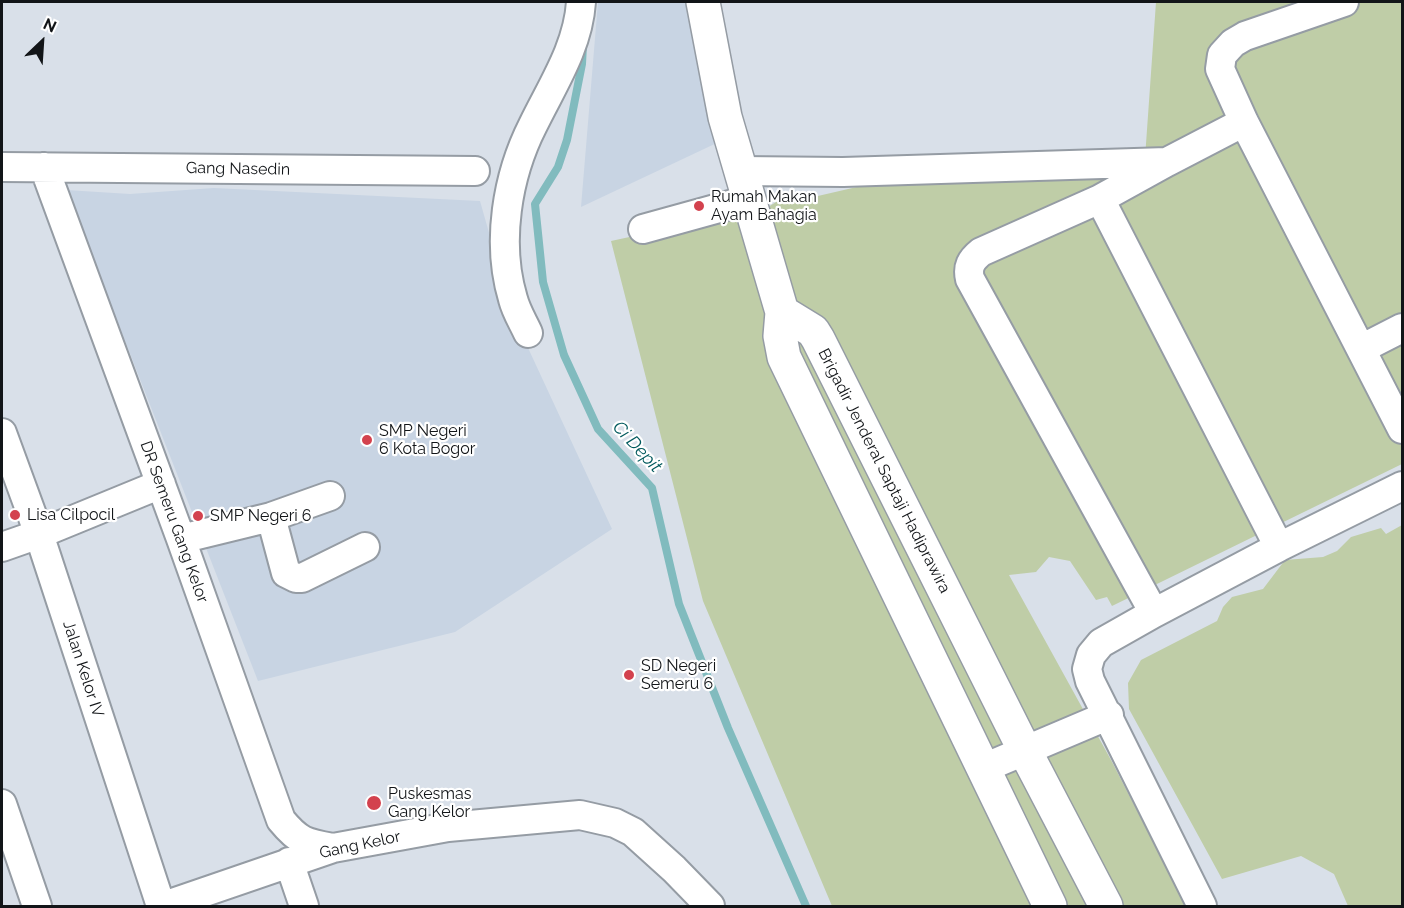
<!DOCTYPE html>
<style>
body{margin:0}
#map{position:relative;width:1404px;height:908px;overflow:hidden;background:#d9e0e9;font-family:Raleway,sans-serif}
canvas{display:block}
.frame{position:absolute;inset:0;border:3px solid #121518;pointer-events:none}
.north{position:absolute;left:12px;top:12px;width:60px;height:60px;-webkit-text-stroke:4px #fff;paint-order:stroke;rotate:25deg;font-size:16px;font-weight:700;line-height:24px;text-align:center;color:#121518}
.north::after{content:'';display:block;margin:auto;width:21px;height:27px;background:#121518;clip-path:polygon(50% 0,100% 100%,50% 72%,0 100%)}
</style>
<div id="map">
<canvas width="1404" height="908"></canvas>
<div class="frame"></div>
<div class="north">N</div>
</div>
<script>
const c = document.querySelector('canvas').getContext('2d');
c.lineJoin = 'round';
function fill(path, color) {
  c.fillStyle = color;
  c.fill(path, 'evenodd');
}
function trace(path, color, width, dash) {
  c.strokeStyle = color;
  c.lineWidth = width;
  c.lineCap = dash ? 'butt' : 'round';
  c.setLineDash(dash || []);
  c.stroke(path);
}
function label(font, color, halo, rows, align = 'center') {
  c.font = font + ' Raleway,sans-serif';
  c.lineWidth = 4.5;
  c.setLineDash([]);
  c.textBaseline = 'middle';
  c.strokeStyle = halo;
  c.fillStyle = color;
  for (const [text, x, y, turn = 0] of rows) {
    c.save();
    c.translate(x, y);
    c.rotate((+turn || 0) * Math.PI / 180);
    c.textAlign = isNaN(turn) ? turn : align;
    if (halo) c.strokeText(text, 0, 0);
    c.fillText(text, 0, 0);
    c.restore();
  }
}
const built = new Path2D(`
 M598,2H694L721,141L581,207Z
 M214,188L480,201L499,268L529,350L612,529L455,632L258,681L66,190L130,194Z`);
const green = new Path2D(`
 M1156,2H1402V464L1112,606L1107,597L1096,600L1070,561L1049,557L1036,572L1009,575L1111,760L1186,906H832L703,601L611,241L768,207L786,196L792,202L874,183L1145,158Z
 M1402,525V906H1348L1334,874L1301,856L1222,879L1129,709L1128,683L1141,660L1217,621L1223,607L1232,597L1263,589L1285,560L1323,557L1337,551L1351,537L1381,528L1386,534Z`);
const stream = new Path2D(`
 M583,45L582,64L567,140L558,167L535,204L543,282L564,355L598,429L652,488L679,604L728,728L806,906`);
const minor = new Path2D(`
 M1344,2L1245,36L1233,43L1222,55L1220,69L1244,122L1402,429
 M2,167L475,171
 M44,167L181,539L281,820C299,842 306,843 333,848
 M740,171L843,172L1167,162L1244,122
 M1100,199L1279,547
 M643,229L748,200
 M528,333C523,322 516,311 513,299C496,243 507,176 533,125C553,84 578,47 581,2
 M1361,349L1402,328
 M2,433L39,534L161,906
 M271,517L286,573L296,578H302L365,547
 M181,539L271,517L330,496
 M2,547L39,534L161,484
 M1154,613L970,279C967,267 971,260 981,252L1100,199L1167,162
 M984,768L1109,715
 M2,804L37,906
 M289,862L304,906
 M164,906L333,848L448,827L580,815L615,823L633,832L674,869L710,906
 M1202,906L1090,681L1087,669L1091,655L1101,643L1154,613L1279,547L1402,486`);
const major = new Path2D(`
 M703,2L725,117L782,312L780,336L784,357L1050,906
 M782,312L813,331L818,339L1025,751L1106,906`);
const markers = [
 [699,206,6,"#d3424e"],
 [367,440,6,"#d3424e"],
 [15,515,6,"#d3424e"],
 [198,516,6,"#d3424e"],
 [629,675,6,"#d3424e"],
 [374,803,8,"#d3424e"]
];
const streetNames = [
 ["Gang Nasedin",238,169,1],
 ["Brigadir Jenderal Saptaji Hadiprawira",884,471,63],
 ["DR Semeru Gang Kelor",174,522,70],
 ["Jalan Kelor IV",83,669,72],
 ["Gang Kelor",360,845,-12]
];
const poiNames = [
 ["Rumah Makan",711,197],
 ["Ayam Bahagia",711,215],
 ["SMP Negeri",379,431],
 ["6 Kota Bogor",379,449],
 ["Lisa Cilpocil",27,515],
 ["SMP Negeri 6",210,516],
 ["SD Negeri",641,666],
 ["Semeru 6",641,684],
 ["Puskesmas",388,794],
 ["Gang Kelor",388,812]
];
const waterNames = [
 ["Ci Depit",637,447,47]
];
fill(built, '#c8d4e3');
fill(green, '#bfcda7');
trace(stream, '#81bbbe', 8);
trace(minor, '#959ca4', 32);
trace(major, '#959ca4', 36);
trace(minor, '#fff', 28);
trace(major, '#fff', 33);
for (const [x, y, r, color] of markers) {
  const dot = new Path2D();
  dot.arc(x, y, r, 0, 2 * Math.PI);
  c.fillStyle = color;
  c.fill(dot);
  trace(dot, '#fff', 2);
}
label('16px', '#121518', '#fff', streetNames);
label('16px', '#121518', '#fff', poiNames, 'left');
label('italic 18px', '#00595d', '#fff', waterNames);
</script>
